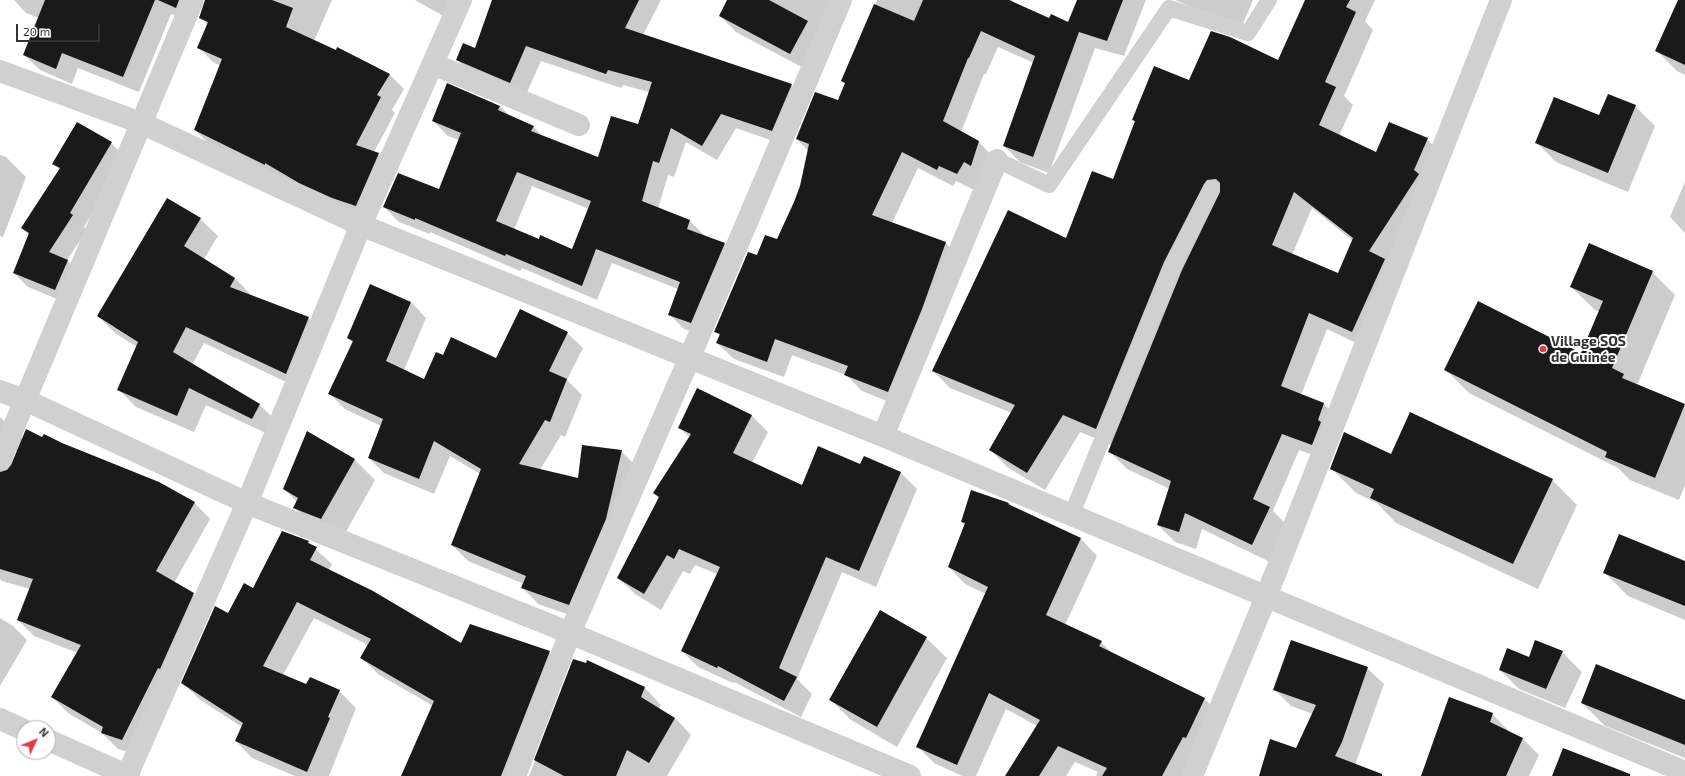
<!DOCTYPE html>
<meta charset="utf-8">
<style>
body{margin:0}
#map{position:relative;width:1685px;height:776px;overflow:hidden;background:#fff;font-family:"Exo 2",sans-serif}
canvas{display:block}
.north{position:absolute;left:16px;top:720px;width:40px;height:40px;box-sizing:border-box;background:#fff;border:1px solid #adadad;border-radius:50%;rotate:46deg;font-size:11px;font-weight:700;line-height:16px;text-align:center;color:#333}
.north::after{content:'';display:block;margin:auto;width:14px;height:18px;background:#e63946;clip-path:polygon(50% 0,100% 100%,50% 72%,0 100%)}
.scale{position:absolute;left:16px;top:24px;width:84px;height:18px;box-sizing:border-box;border:2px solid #333;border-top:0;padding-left:5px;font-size:12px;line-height:14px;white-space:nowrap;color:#333;-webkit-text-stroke:3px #fff;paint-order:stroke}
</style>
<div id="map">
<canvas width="1685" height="776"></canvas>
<div class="north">N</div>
<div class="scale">20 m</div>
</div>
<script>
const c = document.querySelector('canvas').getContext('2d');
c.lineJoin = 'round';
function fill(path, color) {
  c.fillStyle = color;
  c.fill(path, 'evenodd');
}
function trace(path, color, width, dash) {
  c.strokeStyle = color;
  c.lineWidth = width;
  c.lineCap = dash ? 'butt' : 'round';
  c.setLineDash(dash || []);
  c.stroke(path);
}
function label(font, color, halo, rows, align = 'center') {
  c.font = font + ' "Exo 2",sans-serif';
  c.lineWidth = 4;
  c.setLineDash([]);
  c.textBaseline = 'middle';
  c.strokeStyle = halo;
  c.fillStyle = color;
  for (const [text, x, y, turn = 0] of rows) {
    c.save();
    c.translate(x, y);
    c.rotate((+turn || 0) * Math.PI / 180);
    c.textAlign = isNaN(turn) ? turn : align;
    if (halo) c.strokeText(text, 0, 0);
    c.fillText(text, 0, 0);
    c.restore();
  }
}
const shadow = new Path2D(`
 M14,0H196L192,23L171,14L139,92L78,68L72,84L40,70L24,55L39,18L26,13Z
 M206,0H332L300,73L389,74L404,89L392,110L395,113L374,152L378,154L393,169L371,221L210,145L195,130L221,66L213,62L198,47L208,25L200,17Z
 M415,0H457L447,18Z
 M493,0H661L643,35L791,85L806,100L787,146L736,128L717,160L686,142L674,177L668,175L658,209L690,221L705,236L724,244L739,259L706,337L684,329L669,314L678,289L612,263L597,300L522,268L520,271L430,232V234L399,222L384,207L439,190L459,140L448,136L433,121L500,106L510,116L533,126L544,138L599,159L638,126L649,92L623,85L621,88L541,61L525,97L472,75L457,60L475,49ZM532,186L589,209L573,250L539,240L514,230Z
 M728,0H835L807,70L736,32L720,16Z
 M877,0H1013L1012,2L1049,19L1068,23L1078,0H1146L1124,56L1095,48L1049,173L1020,162L1004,146L1034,63L998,47L986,74H984L961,132L979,142L995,159L974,190L956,181L953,186L918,168L892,223L946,243L962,260L904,408L862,391L846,375L792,355L784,377L734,359L717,343L720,336L715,331L758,256L777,240L795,202L801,186L808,151L797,139L838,101L846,84L842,81Z
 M1175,0H1253L1241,28Z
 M1306,0H1375L1365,21L1373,30L1344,96L1353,105L1339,136L1377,154L1427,139L1444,157L1369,349L1327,329L1301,395L1324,404L1341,421L1330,461L1299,450L1273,511L1287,525L1270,562L1202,529L1196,549L1175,542L1158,525L1170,489L1127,469L1109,451L1112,445L1080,432L1045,490L1007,467L990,449L1012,413L950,388L933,371L1067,240L1114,181L1136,123L1133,119L1189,82L1279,61ZM1312,208L1353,241L1338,275L1292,255Z
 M1685,15V75L1677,71L1657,51Z
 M1635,106L1655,126L1628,192L1556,162L1536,142L1600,117Z
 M111,143L125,157L84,227L87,230L67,260L81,274L69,304L28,287L14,273L29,235L22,228L60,170L54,164Z
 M0,155L6,157L26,177L3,237L0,236Z
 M1685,182V233L1670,217Z
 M200,219L218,236L204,259L235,278L252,296L308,318L326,335L303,390L204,343L192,365L260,405L277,422L270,435L206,405L194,432L136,407L119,390L137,347L115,333L98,316Z
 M1652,272L1675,295L1637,385L1685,406V485L1679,500L1630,480L1618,468L1469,393L1446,370L1582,354L1600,312L1595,310L1571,287Z
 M411,302L426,318L404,370L425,380L443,357L497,359L567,333L583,348L567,380L582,395L565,437L561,435L540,470L579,479L621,451L637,467L584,620L538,604L523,588L524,584L468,561L452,545L480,474L450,456L434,494L384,473L369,458L381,426L345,409L330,394L353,343L348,338Z
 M751,415L768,432L752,463L803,486L861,465L864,457L901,473L917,489L876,587L842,572L797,679L812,694L801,717L734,682L733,683L698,667L682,651L717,574L695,565L690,574L683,571L661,610L635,594L618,578L659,498L654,492L690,438L679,427Z
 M0,417L23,439L194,502L210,519L174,583L193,594L209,610L138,755L118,749L102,733L68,713L52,697L78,653L34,636L18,620L30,589L2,581L0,579ZM16,451L17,452L7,474Z
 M308,433L355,460L375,480L342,539L315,528L295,508L297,502L284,489Z
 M1391,455L1552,480L1577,505L1538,589L1396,523L1377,503L1356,493L1331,468Z
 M972,491L1009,503L1013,508L1081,539L1097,556L1065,625L1101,642L1113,654L1205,699L1221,716L1187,776H1096L1098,772L1075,762L1066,776H1006L1037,726L1006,709L976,776H962L934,763L918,747L986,594L965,584L949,567L965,525L962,522Z
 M308,542L332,564L329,570L462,644L549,652L565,669L524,776H403L433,706L378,674L361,657L368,645L314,618L283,675L307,685L339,691L356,708L329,776H295L252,758L236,741L242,727L199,699L183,683L228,614L254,589Z
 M1685,562V620L1628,596L1604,572Z
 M0,618L13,626L27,640L0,686Z
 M926,638L947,658L897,747L851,720L831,700Z
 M1562,652L1582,672L1565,708L1519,689L1500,670Z
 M574,661L586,665L588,662L645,688L661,705L659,709L675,718L691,735L667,776H529Z
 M1367,668L1384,684L1355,765L1385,776H1260L1297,749L1313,714L1291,706L1275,690Z
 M1685,701V758L1605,726L1582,703Z
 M1492,714L1508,730V732L1523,739L1539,755L1529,776H1422Z`);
const building = new Path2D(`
 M45,0H155L123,77L62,53L56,69L23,55Z
 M158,0H179L176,8Z
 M205,0H272L293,8L286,27L336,50L337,47L390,74L377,95L381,97L356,145L379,153L356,206L332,198L299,183L265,163V165L194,130L222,59L197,48L208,22L199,18Z
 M492,0H639L625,28L792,84L772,131L721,114L702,146L671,128L659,163L653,161L642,201L690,220L687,229L725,243L691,323L668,315L680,282L596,249L582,286L506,254L505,256L415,218V220L383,207L398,173L439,189L461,133L432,121L447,83L500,106L498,110L534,126L531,131L598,157L611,116L638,124L652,82L608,70L606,74L526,46L510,83L456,60L463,43L475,48ZM517,172L591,201L572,249L540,235L539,239L496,221Z
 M727,0H769L808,21L790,54L719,16Z
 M923,0H1009L1049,18L1051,14L1068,22L1077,0H1123L1107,41L1079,32L1033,157L1003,146L1035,56L981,31L969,58H968L943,121L979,141L971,166L964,162L957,174L939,166L937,170L902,152L872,215L946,242L922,309L888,392L844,375L848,366L775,339L767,362L716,343L720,334L714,332L748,252L757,255L765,235L777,239L794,202L800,186L809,144L796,139L815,92L838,100L845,83L841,81L874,4L914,21Z
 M1305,0H1350L1346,7L1356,12L1325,82L1336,87L1319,125L1376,152L1389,122L1428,138L1414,170L1419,174L1369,251L1385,259L1352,332L1309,313L1281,386L1324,403L1318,420L1321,422L1312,445L1282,434L1253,499L1270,507L1252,545L1185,513L1179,532L1157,525L1171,481L1108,452L1182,270L1220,192V183L1216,179L1207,180L1204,184L1164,262L1096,429L1063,415L1027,473L989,450L1015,405L932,371L1008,210L1066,238L1092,171L1113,179L1135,121L1132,120L1154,66L1189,80L1211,31L1230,37L1278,60ZM1294,192L1353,238L1338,273L1272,245Z
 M1678,0H1685V65L1655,51Z
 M1608,94L1636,105L1608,173L1535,143L1554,97L1599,115Z
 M77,122L112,142L70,213L73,215L49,252L68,260L55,290L13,273L29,233L21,228L60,168L52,164Z
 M167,198L201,218L184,246L235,278L230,287L309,317L286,374L186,327L173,352L260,404L252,419L189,388L177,416L117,390L138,342L97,316Z
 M1589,243L1653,271L1612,368L1624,374L1622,378L1685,404L1655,478L1605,457L1607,452L1444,370L1478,301L1581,353L1603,301L1570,287Z
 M370,284L411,302L386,361L424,379L436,352L443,355L451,337L496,358L520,309L568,332L549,371L567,379L550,422L545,420L519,464L578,478L582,445L622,450L606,519L569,605L521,588L526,576L451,545L481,469L434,441L419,479L368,458L383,419L328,394L353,341L347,338Z
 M697,388L752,415L733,453L802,485L818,446L860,464L864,456L901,472L859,571L826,557L779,668L797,677L784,701L718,666L717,668L681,651L720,567L679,549L674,559L667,555L644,594L617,578L659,497L653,493L691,434L678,428Z
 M1410,412L1553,479L1513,564L1370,498L1374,489L1330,469L1344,432L1391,454Z
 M26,429L42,437L44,434L62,443L159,482L195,502L156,571L194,593L160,669L158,668L122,740L101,733L103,727L51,697L81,645L17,620L33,579L0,569V472L7,470L11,465Z
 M307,431L355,459L321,519L293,508L298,498L283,489Z
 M971,490L1009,503L1008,504L1081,538L1046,615L1102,641L1099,646L1205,698L1186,738L1183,737L1162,776H1102L1107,768L1058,746L1039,776H1005L1040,720L989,693L957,765L916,747L988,587L948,567L965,523L961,522Z
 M282,531L309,541L308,543L317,547L310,560L373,591L461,643L470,624L550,651L501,776H401L434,701L360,658L371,639L297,602L263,666L306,684L310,677L340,690L328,717L330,718L307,772L235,741L243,723L181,683L215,606L228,613L244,583L253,588Z
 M1619,534L1685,561V606L1603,573Z
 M880,610L927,637L877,727L829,700Z
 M1291,640L1368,667L1342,742L1335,756L1382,774V776H1259L1270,739L1296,748L1316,705L1273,690Z
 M1535,640L1563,651L1546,689L1499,670L1507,648L1529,657Z
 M573,659L586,663L587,660L645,687L641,697L675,718L649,763L627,750L616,776H564L534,760Z
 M1596,664L1685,700V745L1581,703Z
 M1449,697L1493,713L1490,722L1523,738L1506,776H1421Z
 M1563,748L1630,774V776H1552Z`);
const lane = new Path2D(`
 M997,160L1049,185L1169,8L1248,33L1269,0
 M1071,516L1173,266L1212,188`);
const street = new Path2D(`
 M433,64L579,125
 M0,71L141,123L361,225L883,436L1685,772
 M0,391L25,400L247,503L570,633L910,776
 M883,436L997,160
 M0,460L193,0
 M0,719L24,730
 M48,740L129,776
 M127,776L247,503L361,225L461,0
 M515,776L570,633L689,359L841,0
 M1192,776L1266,597L1501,0`);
const markers = [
 [1543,349,4,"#e63946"]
];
const poiNames = [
 ["Village SOS",1551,341],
 ["de Guinée",1551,357]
];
fill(shadow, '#0003');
fill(building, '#1a1a1a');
trace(lane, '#d0d0d0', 16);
trace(street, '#d0d0d0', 22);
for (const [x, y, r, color] of markers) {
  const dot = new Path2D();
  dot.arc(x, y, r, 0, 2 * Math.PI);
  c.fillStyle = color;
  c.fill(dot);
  trace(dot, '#fff', 1.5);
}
label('bold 14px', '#333', '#fff', poiNames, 'left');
</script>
